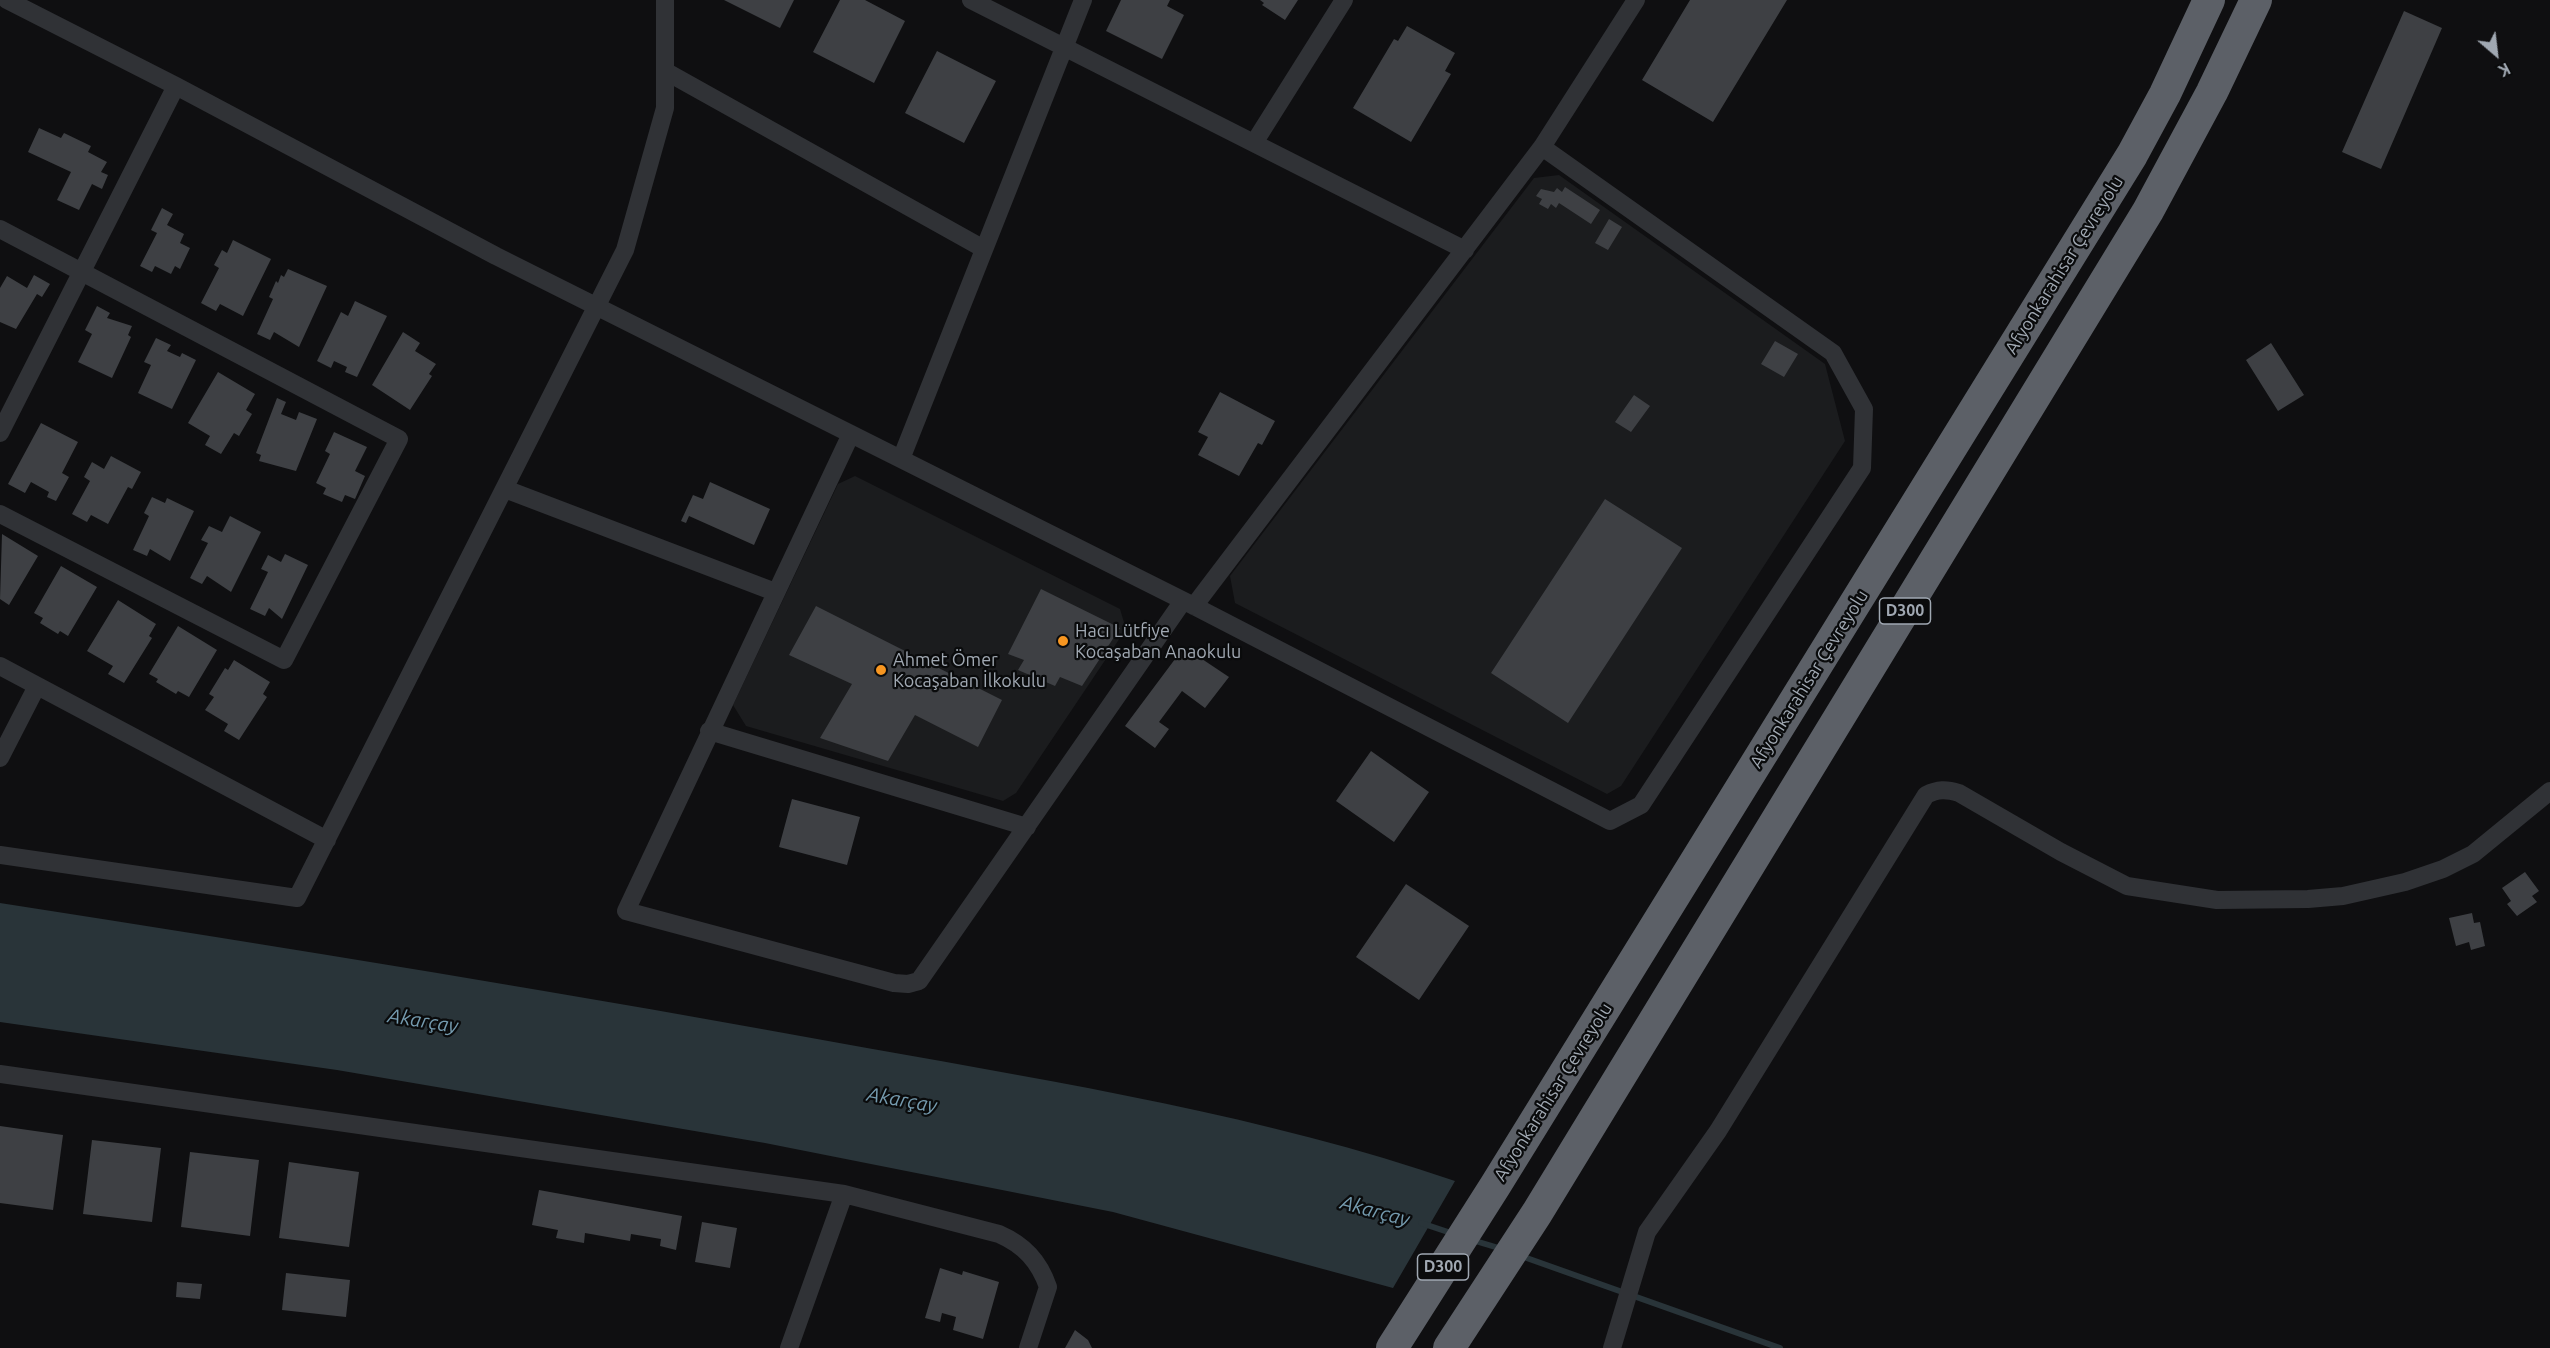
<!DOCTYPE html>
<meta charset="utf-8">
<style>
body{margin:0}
#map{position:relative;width:2550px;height:1348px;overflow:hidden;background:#0f0f11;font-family:Ubuntu,sans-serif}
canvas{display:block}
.north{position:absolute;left:2466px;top:24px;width:60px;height:60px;-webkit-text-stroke:4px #0a0b0c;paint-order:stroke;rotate:152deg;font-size:16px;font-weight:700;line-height:24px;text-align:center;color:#a0a8b2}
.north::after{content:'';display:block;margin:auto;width:21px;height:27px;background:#a0a8b2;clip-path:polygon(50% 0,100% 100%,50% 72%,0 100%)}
</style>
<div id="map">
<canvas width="2550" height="1348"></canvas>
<div class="north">K</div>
</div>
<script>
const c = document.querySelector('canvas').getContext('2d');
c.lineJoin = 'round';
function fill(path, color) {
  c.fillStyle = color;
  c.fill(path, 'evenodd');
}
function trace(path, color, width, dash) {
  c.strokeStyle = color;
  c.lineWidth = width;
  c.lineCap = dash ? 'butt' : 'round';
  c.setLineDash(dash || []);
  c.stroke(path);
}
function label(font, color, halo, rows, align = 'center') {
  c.font = font + ' Ubuntu,sans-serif';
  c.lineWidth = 4.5;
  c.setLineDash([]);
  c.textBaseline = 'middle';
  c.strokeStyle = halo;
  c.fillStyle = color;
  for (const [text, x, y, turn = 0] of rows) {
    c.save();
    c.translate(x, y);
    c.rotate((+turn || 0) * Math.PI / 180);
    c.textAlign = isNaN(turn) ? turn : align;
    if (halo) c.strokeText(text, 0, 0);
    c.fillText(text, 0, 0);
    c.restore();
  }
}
const built = new Path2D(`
 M1559,175L1825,364L1845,441L1621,786L1607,794L1235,603L1230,576L1534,178Z
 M855,476L1120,609L1126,629L1016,793L1003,801L746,726L733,705L838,484Z`);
const water = new Path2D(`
 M0,903C290,948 579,995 867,1048C1063,1083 1266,1116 1455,1181L1393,1288L1113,1212L765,1143L337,1070L0,1022Z`);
const stream = new Path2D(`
 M1421,1223L1454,1234
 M1472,1240L1502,1249
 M1521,1256L1780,1348`);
const building = new Path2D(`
 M724,0H794L780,28Z
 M840,0H865L905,21L874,83L813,52Z
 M1121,0H1170L1167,6L1184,15L1162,59L1106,31Z
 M1260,0H1298L1285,20L1262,5L1264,3Z
 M1690,0H1787L1713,122L1642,80Z
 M2404,11L2442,28L2381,169L2342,152Z
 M1407,26L1455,53L1445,71L1451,74L1411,142L1353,108L1394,39L1398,41Z
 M937,51L996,81L964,143L905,113Z
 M39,128L61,138L64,133L91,146L88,152L107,162L101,172L108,175L102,189L92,184L79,210L57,200L71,172L28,152Z
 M1565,187L1600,210L1591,224L1559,203L1556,208L1551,204L1548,209L1539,204L1542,199L1536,196L1541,189L1554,192L1557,188L1562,192Z
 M162,208L173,214L167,225L184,234L180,243L190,248L180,269L175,266L171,274L155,266L152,272L140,266L157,233L151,230Z
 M1609,219L1622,227L1608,250L1595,243Z
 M233,240L271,259L243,316L220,304L216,311L201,303L219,268L214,265L222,250L227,253Z
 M288,269L327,286L299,347L274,332L270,340L257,334L273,299L269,297L276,281L278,283L281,275L284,277Z
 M34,275L50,284L42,297L37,294L16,329L0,322V288L7,276L27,288Z
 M355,301L387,316L357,377L345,372L347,367L334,361L331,368L317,361L341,312L348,316Z
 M97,306L110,313L107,318L132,326L128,335L131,337L112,378L78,362L92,334L85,330Z
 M403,332L420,343L415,351L436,364L429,374L432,376L410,410L372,385Z
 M156,338L171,345L167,351L180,357L182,353L196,360L172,409L138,393L151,365L144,362Z
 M1775,341L1798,354L1784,377L1761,364Z
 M2271,343L2304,395L2278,411L2246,360Z
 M218,372L255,394L246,410L252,414L239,436L234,433L221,454L205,445L210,436L188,423Z
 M1220,392L1275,421L1262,445L1258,443L1239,476L1198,455L1208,437L1198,432Z
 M1634,395L1650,406L1631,432L1615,422Z
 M277,398L286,402L281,414L296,420L299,412L317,419L296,471L259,461L261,455L256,453Z
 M41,423L78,442L62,473L69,477L56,501L47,497L49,492L31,482L25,493L8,484Z
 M334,432L367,447L355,471L365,476L355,499L345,495L342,502L323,494L326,488L316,483L330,454L325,451Z
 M111,456L141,472L132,489L128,487L108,524L91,515L87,522L72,514L90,481L84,477L92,462L104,469Z
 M710,482L770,509L754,545L689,516L686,523L681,521L693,495L703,499Z
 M152,497L165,503L167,498L194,511L170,561L150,549L147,556L133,550L149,516L144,513Z
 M1605,499L1682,548L1568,723L1491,673Z
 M230,516L261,532L231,592L207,576L202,584L190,578L208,543L201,540L209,526L222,532Z
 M2,534L38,556L9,605L0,599Z
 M285,554L308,565L282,619L269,608L265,616L250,609L268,572L261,569L268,555L281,562Z
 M61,566L97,587L68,636L60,631L58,634L40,623L43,618L34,613Z
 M1041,589L1120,628L1082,686L1060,677L1055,686L1018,670L1024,660L1008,654Z
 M118,600L156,624L149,636L152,638L124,683L108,674L113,666L87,651Z
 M816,606L1002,700L978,747L915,715L888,761L820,738L852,684L789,655Z
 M178,626L217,650L189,697L178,691L176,694L156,682L158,679L149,674Z
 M1184,647L1229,677L1205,708L1182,691L1159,722L1169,729L1155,748L1125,726Z
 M234,660L270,682L263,694L267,697L239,740L224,731L228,724L205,710L214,697L209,694L225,668L228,670Z
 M1371,751L1429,792L1394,842L1336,801Z
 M792,799L860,817L847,865L779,847Z
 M2525,872L2539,891L2532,896L2537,902L2517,916L2507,904L2511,901L2502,888Z
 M1406,884L1469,926L1419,1000L1356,957Z
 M2472,913L2474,923L2480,922L2485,946L2471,950L2469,942L2456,946L2449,918Z
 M0,1126L63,1135L53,1210L0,1203Z
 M92,1140L161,1148L152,1222L83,1214Z
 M190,1152L259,1160L250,1236L181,1227Z
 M289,1162L359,1172L349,1247L279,1238Z
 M539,1190L682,1216L676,1250L660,1246L661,1239L631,1234L630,1241L585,1233L584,1243L556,1238L558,1230L532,1225Z
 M702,1222L737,1228L730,1268L695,1262Z
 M940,1268L962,1275L963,1271L999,1282L983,1339L953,1330L956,1317L942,1313L940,1322L925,1318Z
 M286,1273L350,1280L346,1317L282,1310Z
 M177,1282L202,1284L200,1299L176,1297Z
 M1075,1330L1088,1340L1092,1348H1065Z`);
const street = new Path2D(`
 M7,0L176,86L496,256L1194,606L1610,821L1641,805L1862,468L1864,409L1833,353L1542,147
 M971,0L1465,250
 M665,71L984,249
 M1254,143L1344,0
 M0,229L399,439L284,660L0,514
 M0,433L176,86
 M851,434L626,911L894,983L908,984L919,981L1183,601
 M901,459L1083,0
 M505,489L775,592
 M1194,606L1542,147L1636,0
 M0,666L327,840
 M709,731L1027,827
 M0,758L37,686
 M0,855L297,898L625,250L665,108V0
 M0,1074L844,1194L999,1234C1024,1245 1039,1261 1048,1287L1028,1348
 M789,1348L844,1194
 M1612,1348L1647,1232L1718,1131L1926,795C1938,789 1946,789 1959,793L2061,852L2127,886L2217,900L2308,899L2343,896L2405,882L2443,869L2473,854L2550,791`);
const highway = new Path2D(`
 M1392,1348L1495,1186L2132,155L2165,94L2209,0
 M1449,1348L1537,1213L2148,211L2212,92L2256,0`);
const markers = [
 [1063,641,6,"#f79621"],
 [881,670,6,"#f79621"]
];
const shields = [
 [1905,611,51],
 [1443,1267,51]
];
const shieldNames = [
 ["D300",1905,611],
 ["D300",1443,1267]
];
const streetNames = [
 ["Afyonkarahisar Çevreyolu",2064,265,-58],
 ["Afyonkarahisar Çevreyolu",1809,679,-58],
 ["Afyonkarahisar Çevreyolu",1553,1092,-58]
];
const poiNames = [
 ["Hacı Lütfiye",1075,631],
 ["Kocaşaban Anaokulu",1075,652],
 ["Ahmet Ömer",893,660],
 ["Kocaşaban İlkokulu",893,681]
];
const waterNames = [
 ["Akarçay",423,1021,9],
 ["Akarçay",902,1100,10],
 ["Akarçay",1375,1211,15]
];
fill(built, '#1b1c1e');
fill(water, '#293439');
trace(stream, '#293439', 6);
fill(building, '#3e4044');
trace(street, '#303236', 18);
trace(highway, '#5c6067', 32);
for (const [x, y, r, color] of markers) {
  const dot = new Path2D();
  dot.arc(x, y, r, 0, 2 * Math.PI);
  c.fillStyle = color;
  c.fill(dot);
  trace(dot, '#0a0b0c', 2);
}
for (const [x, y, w] of shields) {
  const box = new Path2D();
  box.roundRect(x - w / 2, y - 13, w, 26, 4.5);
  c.fillStyle = '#0a0b0c';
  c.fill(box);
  trace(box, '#a0a8b2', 1.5);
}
label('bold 16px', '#a0a8b2', null, shieldNames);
label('18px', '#a0a8b2', '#0a0b0c', streetNames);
label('18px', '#a0a8b2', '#0a0b0c', poiNames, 'left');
label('italic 20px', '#759baf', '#0a0b0c', waterNames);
</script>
